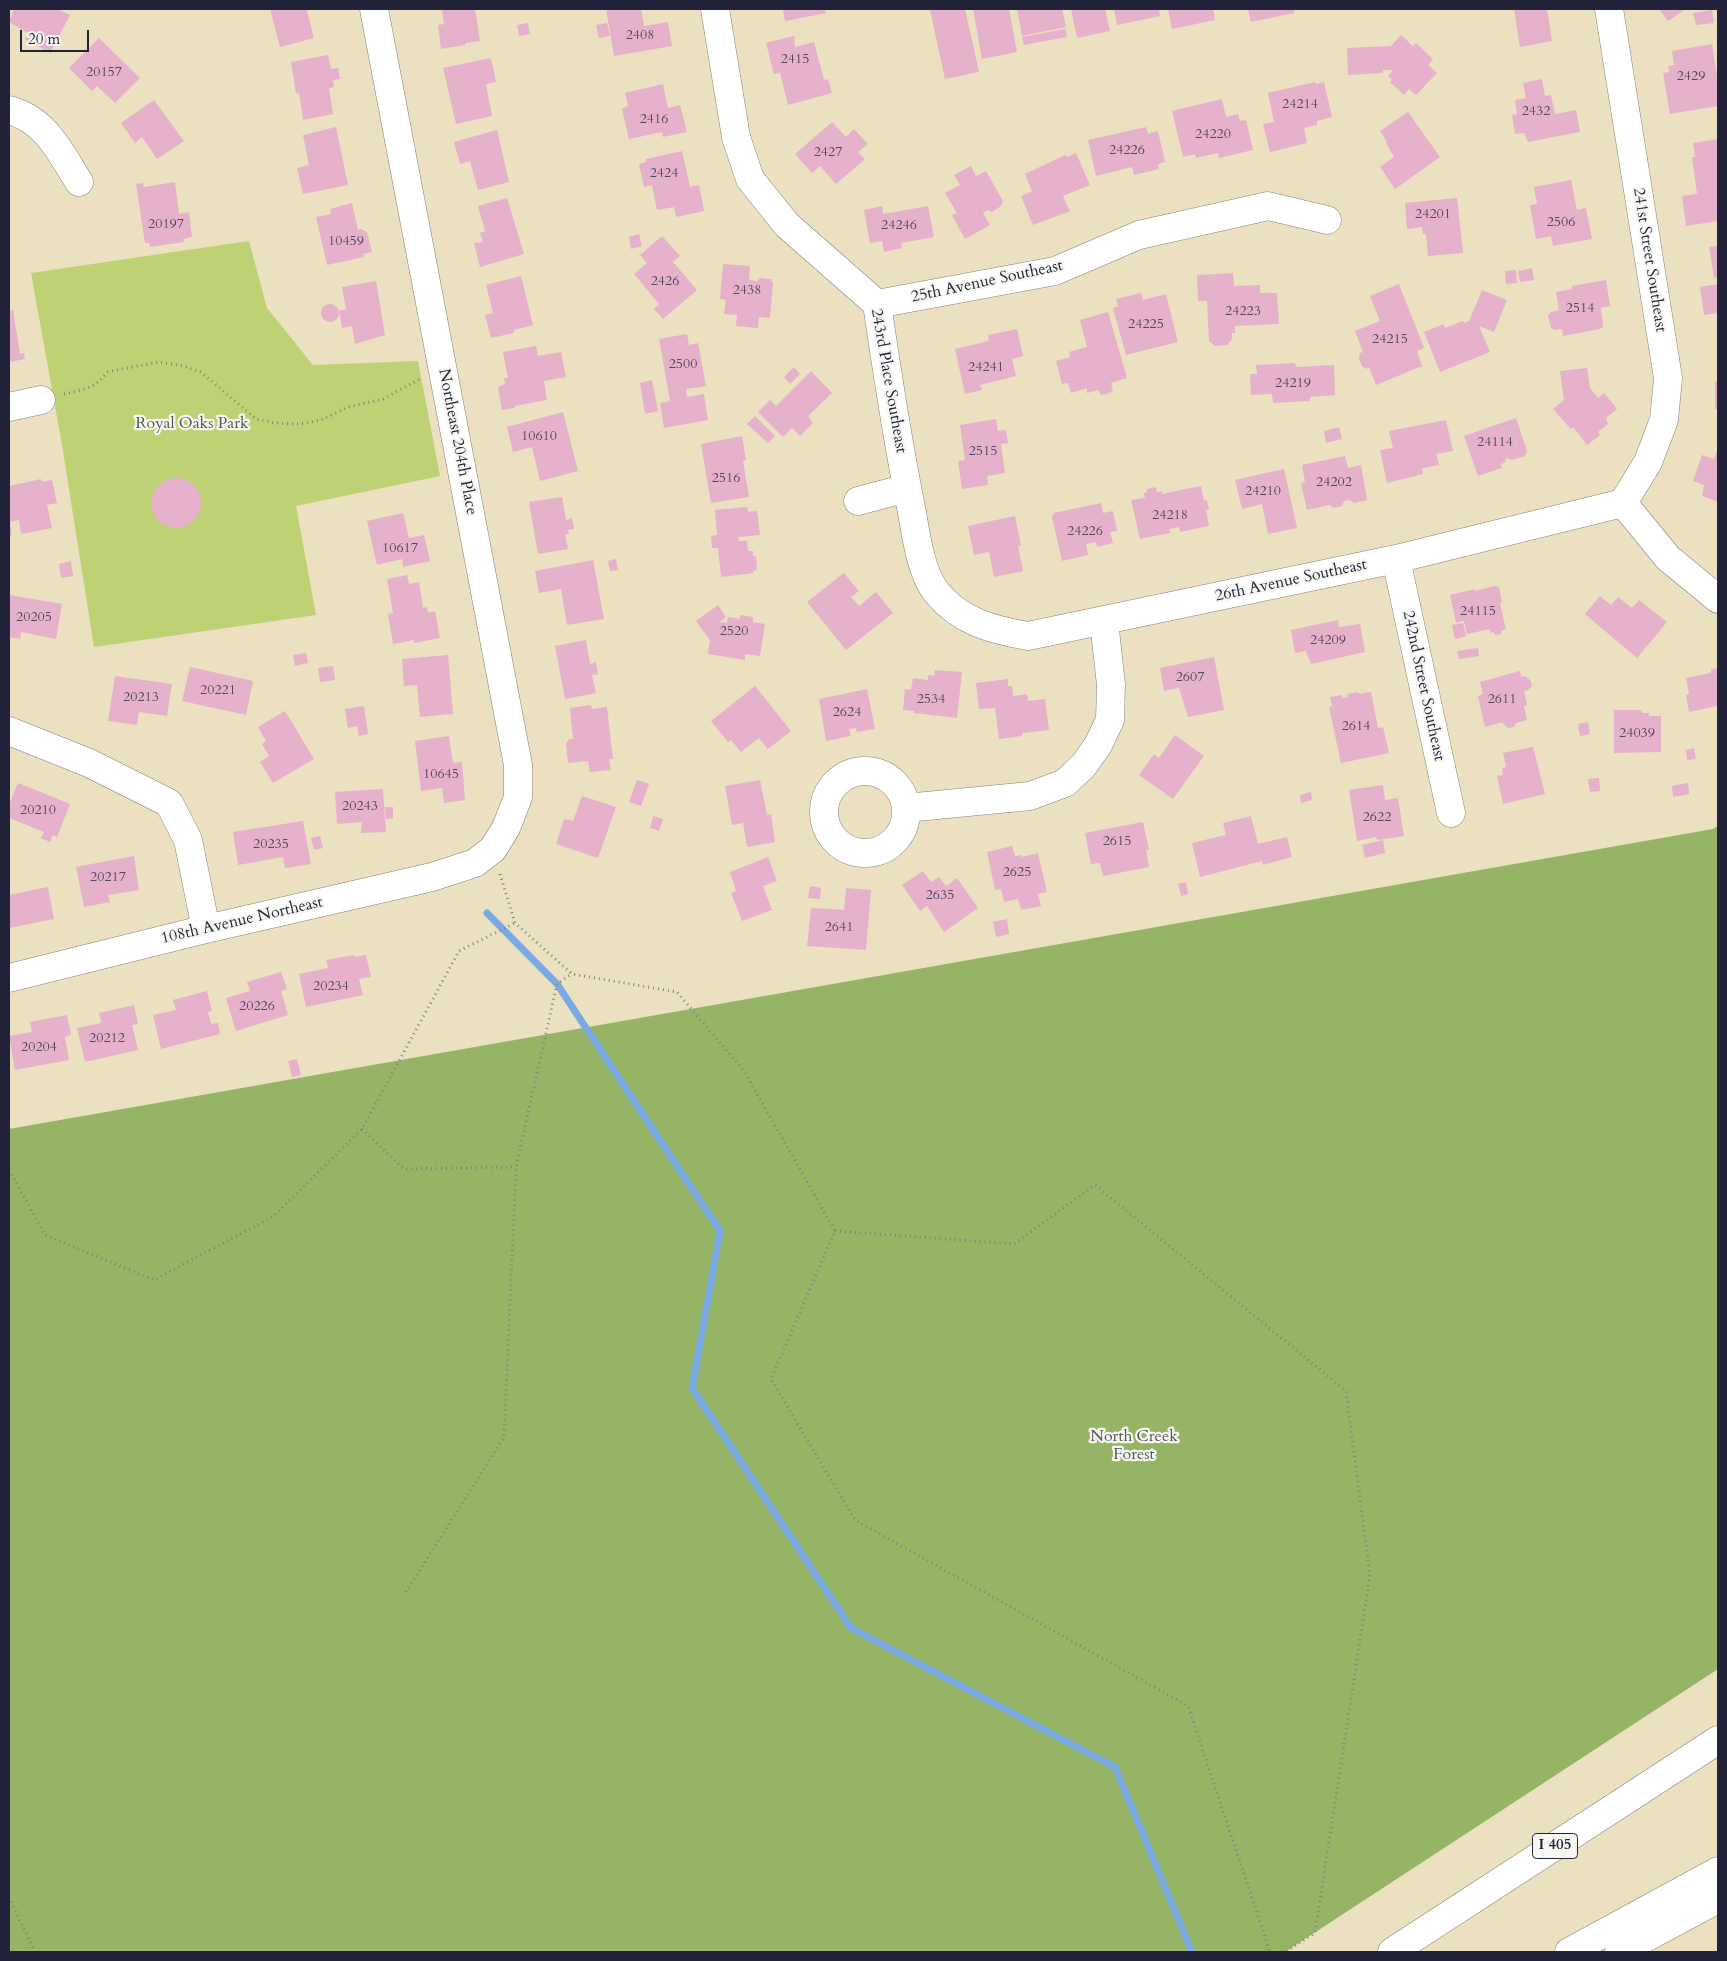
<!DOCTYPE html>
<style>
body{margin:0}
#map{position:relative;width:1727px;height:1961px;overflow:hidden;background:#ebe0bf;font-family:Cardo,serif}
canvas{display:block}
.frame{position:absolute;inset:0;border:10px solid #22223b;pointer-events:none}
.scale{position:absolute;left:20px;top:30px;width:69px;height:22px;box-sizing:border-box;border:2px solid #22223b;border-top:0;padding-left:6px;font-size:15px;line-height:18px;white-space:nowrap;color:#22223b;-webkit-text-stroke:4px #f6f6f2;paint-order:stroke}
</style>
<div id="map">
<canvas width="1727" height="1961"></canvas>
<div class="frame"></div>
<div class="scale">20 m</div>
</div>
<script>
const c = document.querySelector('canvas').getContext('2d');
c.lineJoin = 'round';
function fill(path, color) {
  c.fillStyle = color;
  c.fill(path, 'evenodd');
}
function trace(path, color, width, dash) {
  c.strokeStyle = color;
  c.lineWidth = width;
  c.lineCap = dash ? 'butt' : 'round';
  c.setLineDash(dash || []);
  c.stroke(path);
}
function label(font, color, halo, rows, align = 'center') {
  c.font = font + ' Cardo,serif';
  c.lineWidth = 4.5;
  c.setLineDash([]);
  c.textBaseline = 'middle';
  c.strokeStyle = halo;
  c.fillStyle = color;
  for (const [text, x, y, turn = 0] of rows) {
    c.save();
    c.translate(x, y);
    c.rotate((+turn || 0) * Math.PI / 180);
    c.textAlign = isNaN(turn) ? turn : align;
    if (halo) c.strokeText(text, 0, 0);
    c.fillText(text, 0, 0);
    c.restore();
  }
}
const green = new Path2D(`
 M249,241L267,308L313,365L418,361L440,476L296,506L316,615L94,647L62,445L31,273Z`);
const forest = new Path2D(`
 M1718,826V1669L1285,1952H9V1129L1713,829Z`);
const stream = new Path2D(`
 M487,913L557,984L720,1231L692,1388L851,1628L1115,1767L1192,1952`);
const building = new Path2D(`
 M14,9H57L70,15L50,53L25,39L28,33L9,22Z
 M270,9H312L307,11L314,38L280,47Z
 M442,9H475L480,41L465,43V45L441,49L438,25L444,24Z
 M606,9H641L644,26L668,22L672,46L614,56Z
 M783,9H825L826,13L785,21Z
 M938,9H965L979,72L945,79L930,10Z
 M973,9H1009L1017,52L982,59Z
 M1017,9H1062L1066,27L1022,36Z
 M1071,9H1105L1110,31L1077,38Z
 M1114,9H1159L1160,16L1117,25Z
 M1168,9H1213L1215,20L1172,29Z
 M1248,9H1294V13L1251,22Z
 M1514,9H1547L1552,41L1520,47Z
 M1659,9H1686L1668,21Z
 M1712,10L1714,23L1696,25L1693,13Z
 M528,23L530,34L519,36L517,25Z
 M607,23L610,36L599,38L596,25Z
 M1065,29L1067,37L1024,45L1022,37Z
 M1401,35L1413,46L1416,43L1433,59L1428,65L1437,73L1416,95L1409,89L1404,95L1390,82L1392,80L1388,76L1393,70H1383V73L1348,75L1347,48L1391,46Z
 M794,36L795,47L814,42L824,80L828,79L832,93L788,105L780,73L774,74L766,43Z
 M99,38L140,78L115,103L97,86L92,91L69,68Z
 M1712,44L1718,82V106L1670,114L1663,73L1669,72L1668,66L1674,65L1672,51Z
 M328,55L331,69L338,68L340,79L333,80L334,87L329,88L333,114L303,120L299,93L296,94L291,62Z
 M491,58L496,82L486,84L492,116L456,124L443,68Z
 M1542,79L1545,96L1551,95L1555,114L1576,110L1580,132L1528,142L1524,133L1515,134L1512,115L1517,114L1515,100L1526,98L1523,83Z
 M1315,82L1316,84L1324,82L1332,117L1317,121V125L1304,128L1307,143L1270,152L1263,124L1274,122L1268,93Z
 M663,84L668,108L680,105L687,132L663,137L662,132L629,139L622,109L628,106L625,93Z
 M1222,99L1226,117L1238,114L1240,121L1246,120L1253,150L1219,158L1218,153L1196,158L1195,154L1183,157L1172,111Z
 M154,100L184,141L157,159L142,137L135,143L121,123Z
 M1408,112L1440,157L1395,189L1380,167L1394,157L1386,143L1387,142L1380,131Z
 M832,122L846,137L854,129L868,144L858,152L865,159L836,184L820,166L812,173L795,154Z
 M336,127L348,185L303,194L297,168L309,165L303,135Z
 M1146,127L1148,134L1158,131L1165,162L1158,164L1159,169L1134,175L1132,167L1096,176L1088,140Z
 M497,130L509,182L478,190L470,161L460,164L454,142Z
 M1718,139V221L1686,226L1682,196L1697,194L1692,157H1695L1693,143Z
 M682,151L690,187L699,185L704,211L676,217L674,207L657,210L652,185L644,187L639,164L646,162V159Z
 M1076,153L1090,185L1063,196L1070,211L1033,225L1021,196L1032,191L1025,174L1065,155L1067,157Z
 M971,166L976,176L986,171L1003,201L1001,206L992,212L987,210L983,213L990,225L965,239L952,215L957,213L945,193L960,185L954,175Z
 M1571,180L1577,210L1586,208L1592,239L1553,246L1551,236L1536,239L1530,205L1537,204L1534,187Z
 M175,182L179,214L189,212L192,237L183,239L184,242L150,247L149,243H145L136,184L143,183L144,187Z
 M507,198L524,254L480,267L474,243L483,242L480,233L485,231L478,206Z
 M1457,198L1463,253L1428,256L1426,234H1423L1422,227L1407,229L1405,203Z
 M352,203L358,230L361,229L367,232L372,252L363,254L364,257L327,265L316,217L331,214L330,209Z
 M882,206L883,214L928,206L934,237L901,243L902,248L884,252L882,241L870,243L864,210Z
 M639,234L642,246L631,249L629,237Z
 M662,236L680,256L673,262L697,290L663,319L654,309L659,304L634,274L647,263L640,255Z
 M1718,246V277L1714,278L1709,247Z
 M723,264L750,266L749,280L757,281L760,278L771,279L773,283L770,318L759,317L758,328L736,326L737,315L724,314L726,300L720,299Z
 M1532,268L1534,280L1520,282L1518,271Z
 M1516,270L1517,283L1506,284L1505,271Z
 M1233,273L1234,286L1260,285V293H1277L1279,324L1235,326V333H1232V339L1227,345L1215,346L1209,341L1207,301H1198L1197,275Z
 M521,276L533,325L514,330V333L491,338L485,315L493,313L486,285Z
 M1606,280L1610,306L1601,308L1603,327L1600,329L1563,336L1562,329L1555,330L1551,328L1548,315L1551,312L1559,310L1556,292L1572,289V286Z
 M376,281L385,335L355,344L352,326L342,328L339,310H346L342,287Z
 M1399,284L1424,348L1417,351L1422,366L1376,385L1369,367L1366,369L1362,366L1359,358L1360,353L1363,352L1355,331L1380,321L1370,296Z
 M1718,284V313L1704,315L1700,287Z
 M1482,290L1507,300L1494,332L1479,326L1490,352L1440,372L1424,332L1444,324L1445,328L1463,321L1464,323L1469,321Z
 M1141,293L1143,300L1166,294L1178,342L1126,355L1113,308L1118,306L1116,299Z
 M321 313a9 9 0 1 1 18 0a9 9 0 1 1-18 0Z
 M13,310L20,354L24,353L25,359L9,362V311Z
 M1108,312L1127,378L1111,383L1113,390L1110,393L1101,395L1098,390L1087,393V388L1071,393L1068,383L1062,384L1056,361L1070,357L1069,352L1087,347L1080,320Z
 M1017,329L1023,356L1012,359L1016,376L980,385L982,390L965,394L955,349L989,341L988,335Z
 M687,334L689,345L698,343L706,386L686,389L687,397L704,394L708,420L664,428L660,403L670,401L659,339Z
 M536,346L538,356L561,352L566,377L544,381L547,400L515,406V408L502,410L498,387L505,384L504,378H508L503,352Z
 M1295,363L1296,367L1334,365L1335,395L1310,397V401L1273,403L1272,394L1251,395L1250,374H1257L1256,365Z
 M794,367L800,374L790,384L784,377Z
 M1587,368L1590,388L1598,398L1604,393L1617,409L1606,418L1608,424L1598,432L1600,435L1587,445L1573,427L1571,429L1553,409L1564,400L1560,371Z
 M811,371L832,393L808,416L813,423L800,436L792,428L783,437L758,412L770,400L776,406Z
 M652,380L658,411L645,414L640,383Z
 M1715,381H1718V409H1715Z
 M563,412L578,471L540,481L532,447L513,452L507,427Z
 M755,416L775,436L768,443L747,424Z
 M1516,418L1527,451L1525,456L1512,460L1505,458L1506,462L1501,464L1502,468L1478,476L1464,436Z
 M996,419L998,431L1006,430L1008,443L1001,444L1005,473L987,476L988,485L962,489L958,461L965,460L960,425Z
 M1446,420L1453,451L1436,454L1439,465L1422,468L1423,474L1387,483L1380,450L1393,448L1389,431Z
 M1339,427L1342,439L1326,443L1324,431Z
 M742,436L746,460L743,461L749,497L711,503L701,444Z
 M1718,447V502L1702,496L1704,485L1693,481L1702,455L1714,459Z
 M1345,456L1348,468L1361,465L1367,500L1354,503L1350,500L1344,501L1342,506L1333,508L1330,505L1307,510L1301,483L1305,482L1302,465Z
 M1284,469L1297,528L1268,534L1262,504L1242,509L1235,480Z
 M151 503a25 25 0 1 1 50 0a25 25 0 1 1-50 0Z
 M41,479L42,482L52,480L57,503L47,505L52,528L21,534L19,520L10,522L12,535L9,536V486Z
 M1201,486L1204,501L1207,500L1209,510H1206L1209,526L1180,532L1179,527L1169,529L1170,533L1140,539L1131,500L1145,498L1144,493L1147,492V489L1156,487L1157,492L1162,491V494Z
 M562,497L566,520L572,518L574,529L568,530L569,534H565L568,549L538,554L529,502Z
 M1101,503L1103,513L1113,511L1117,531L1110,532L1113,543L1097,547L1096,542L1086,544L1088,555L1062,561L1052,517L1054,513Z
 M747,507L748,512L757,511L760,535L738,537L739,541H747L748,551H753V556H756L757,570L753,571L754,573L721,577L718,548H712L711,536L717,535L715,510Z
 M403,513L409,538L424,535L430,561L403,567L402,559L377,565L367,521Z
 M1015,516L1021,545L1018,546L1023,571L994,577L989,552L974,555L968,526Z
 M616,559L618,570L610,571L608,561Z
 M593,560L604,619L567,625L561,589L539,593L535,571Z
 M71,561L73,576L61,578L59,564Z
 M844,573L859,591L851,597L859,606L876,592L893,613L846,650L807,602Z
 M407,575L409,584L419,582L423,608L427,607L428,613L435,611L440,638L414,643V640L393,644L388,614L393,613L387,579Z
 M1494,586L1499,587L1502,603H1500L1506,630H1502L1501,634L1495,635L1493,632L1490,633V629L1467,634L1464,621L1456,623L1450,595L1475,589V591Z
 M9,595L62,604L56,639L21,632L20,639L9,637Z
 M1600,596L1611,605L1618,597L1632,608L1639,600L1667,622L1637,658L1585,614Z
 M718,605L726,617L719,622L727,623L728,617L740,619V615L753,617V622L765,624L760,656L745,654V660L708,654L710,640L696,621Z
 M1338,620L1339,627L1360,624L1365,652L1311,664L1306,651L1295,653L1291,630Z
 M1463,623L1466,636L1455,639L1452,625Z
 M586,640L590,664L596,662L598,674L592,675L596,693L565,699L555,646Z
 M1478,648L1479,656L1459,659L1457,651Z
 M306,653L308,663L295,666L293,655Z
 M448,655L453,714L420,717L417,685L404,686L402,659Z
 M1214,657L1224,710L1188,717L1179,688L1164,691L1160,668Z
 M333,666L335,680L320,682L318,668Z
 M190,667L253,681L246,715L182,701Z
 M1718,668L1717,706L1689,712L1686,695L1689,694L1686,678L1711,673V669Z
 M935,670L962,672L957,718L914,713V711L903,710L905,689L911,690L913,678L928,680V675L934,676Z
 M1520,671L1521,677L1525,676L1530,680L1532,686L1528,690L1524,691L1527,705L1524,706L1527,720L1516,723L1514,727L1508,728L1502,722L1485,727L1478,696L1483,694L1480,682Z
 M115,676L172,684L167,716L139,712L137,725L108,721Z
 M1008,679V686H1012L1013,696L1027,694L1028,701L1045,699L1049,730L1022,733V736L999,739L995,708L979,709L976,683Z
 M755,686L791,731L768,749L759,738L741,752L731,740L728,742L711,721Z
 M867,689L875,729L857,732L856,728L849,729L851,736L826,741L819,699Z
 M1359,692V694L1371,692L1378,728L1383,727L1389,753L1341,763L1329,707L1332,706L1330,697L1342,695V698L1348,697L1347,694Z
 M591,705L592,709L607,707L613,759H609L611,770L590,772L588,761L568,763L566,744L569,739H573L570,708Z
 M364,706L368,734L359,736L357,726L348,728L345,709Z
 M1614,710H1641L1642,713H1649V716H1661V752L1614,753Z
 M285,711L314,759L273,783L260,762L269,756L262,744L266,741L258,727Z
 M1588,722L1590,734L1580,736L1578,724Z
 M1175,735L1204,756L1173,799L1139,775L1154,754L1159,758Z
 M449,736L453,763L462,762L465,800L444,803L442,788L421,791L415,741Z
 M1533,747L1545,794L1503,804L1497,776L1503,775L1502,768L1506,767L1503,753Z
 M1694,748L1696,759L1687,760L1686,750Z
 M1599,778L1600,791L1590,792L1588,779Z
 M637,780L649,784L641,806L629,802Z
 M760,780L767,815L771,814L775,842L747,847L743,823L732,825L725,786Z
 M18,783L70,804L57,837L53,835L50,842L41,838L44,832L9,818V805Z
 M1688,783L1689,794L1673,797L1672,786Z
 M1383,785L1385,800L1398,798L1404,836L1377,840L1376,837L1357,841L1349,790Z
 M383,789L386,832L361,833L362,822L337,824L335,792Z
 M1311,792L1312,800L1301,803L1300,795Z
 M582,796L616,807L598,858L556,844L564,819L573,821Z
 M385,807H393V818L386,819Z
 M653,816L663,819L659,831L650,828Z
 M1251,816L1258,844L1287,837L1292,857L1263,865L1262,861L1200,877L1192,843L1226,835L1223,823Z
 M303,821L311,864L285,868L283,857L238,865L233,832Z
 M1143,822L1149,850H1146L1149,867L1103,876L1100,863L1091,864L1085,833Z
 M320,836L323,848L314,850L311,838Z
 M1383,840L1385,853L1365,858L1362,845Z
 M1012,846L1015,856L1021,855L1022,857L1038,853L1047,892L1038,894L1041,906L1021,910L1018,899L1004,902L1001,889L995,890L987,852Z
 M134,856L139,890L108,895L110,902L84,907L76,867Z
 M768,857L777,881L763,886L772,910L742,921L731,893L736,891L730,872Z
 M923,871L931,882L939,877L946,886L957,878L978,908L944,932L927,906L920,911L902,885Z
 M1186,882L1188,894L1181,896L1178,884Z
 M810,886L821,888L820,899L808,898Z
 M48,887L54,919L9,928V895Z
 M846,888L871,890L866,950L807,946L811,908L844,910Z
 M1007,919L1009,934L996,937L993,922Z
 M354,955L355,957L366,955L371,977L359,979L363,995L306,1007L299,974L328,968L326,960Z
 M281,972L287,989L281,991L288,1015L236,1031L226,998L250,991L247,982Z
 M207,991L212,1011L208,1012L211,1024L218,1023L220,1034L161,1049L153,1015L176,1010L173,1000Z
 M134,1005L138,1024L132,1025L138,1050L85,1062L77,1028L101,1023L99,1013Z
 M67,1015L71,1035L65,1037L69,1060L15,1070L9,1036L32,1032L30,1022Z
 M297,1059L301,1075L292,1077L288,1061Z`);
const path = new Path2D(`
 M64,394C81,390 97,388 107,372L159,362L183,366L201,372L256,419L275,423L299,424L321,420L348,407L383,399L420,379
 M500,874L515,923L572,974L677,992L744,1071L835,1231L771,1379L855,1520L1188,1706L1270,1952
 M362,1129L404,1169L516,1167
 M9,1170L45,1235L154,1280L274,1216L362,1129L459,951L515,923
 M835,1231L1014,1244L1095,1185L1346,1391L1370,1575L1315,1933L1285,1952
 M406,1592L504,1437L516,1167L557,984L572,974
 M9,1897L35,1952`);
const minor = new Path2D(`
 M715,9L736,137L750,179L787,225L877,304C887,372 897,439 911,507C916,534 920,572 937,593C961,622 993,630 1028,636L1396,559L1623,503
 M1609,9L1668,378L1664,420L1648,462L1623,503
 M9,110C46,120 60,152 79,182
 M877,304L1055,271L1139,235L1268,206L1327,220
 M9,407L41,400
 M858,501L907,488
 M1623,503L1668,558L1718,599
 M1396,559L1451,813
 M9,731L89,763L169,803L188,840L206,929
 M824 812a41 41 0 1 1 82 0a41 41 0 1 1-82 0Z
 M906,808L1030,796L1065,783L1084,765L1098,745L1110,720L1111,685L1104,621
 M9,978L206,929L432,877L475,863L493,849L506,828L518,797V765L374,9`);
const highway = new Path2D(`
 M1392,1952L1718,1740
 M1569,1952L1718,1871
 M1619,1952L1718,1899`);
const numberNames = [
 ["2408",640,36],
 ["2415",795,60],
 ["20157",104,73],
 ["2429",1691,77],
 ["24214",1300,105],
 ["2432",1536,112],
 ["2416",654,120],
 ["24220",1213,135],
 ["24226",1127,151],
 ["2427",828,153],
 ["2424",664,174],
 ["24201",1433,215],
 ["2506",1561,223],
 ["20197",166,225],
 ["24246",899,226],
 ["10459",346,242],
 ["2426",665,282],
 ["2438",747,291],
 ["2514",1580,309],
 ["24223",1243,312],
 ["24225",1146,325],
 ["24215",1390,340],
 ["2500",683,365],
 ["24241",986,368],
 ["24219",1293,384],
 ["10610",539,437],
 ["24114",1495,443],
 ["2515",983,452],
 ["2516",726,479],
 ["24202",1334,483],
 ["24210",1263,492],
 ["24218",1170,516],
 ["24226",1085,532],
 ["10617",400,549],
 ["24115",1478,612],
 ["20205",34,618],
 ["2520",734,632],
 ["24209",1328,641],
 ["2607",1190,678],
 ["20221",218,691],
 ["20213",141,698],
 ["2534",931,700],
 ["2611",1502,700],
 ["2624",847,713],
 ["2614",1356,727],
 ["24039",1637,734],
 ["10645",441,775],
 ["20243",360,807],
 ["20210",38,811],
 ["2622",1377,818],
 ["2615",1117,842],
 ["20235",271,845],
 ["2625",1017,873],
 ["20217",108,878],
 ["2635",940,896],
 ["2641",839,928],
 ["20234",331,987],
 ["20226",257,1007],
 ["20212",107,1039],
 ["20204",39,1048]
];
const shields = [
 [1555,1846,45]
];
const shieldNames = [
 ["I 405",1555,1846]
];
const streetNames = [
 ["241st Street Southeast",1649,260,81],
 ["25th Avenue Southeast",987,282,-12],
 ["243rd Place Southeast",888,381,80],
 ["Northeast 204th Place",457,442,79],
 ["26th Avenue Southeast",1291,581,-12],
 ["242nd Street Southeast",1423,686,78],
 ["108th Avenue Northeast",242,921,-13]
];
const parkNames = [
 ["Royal Oaks Park",192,424],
 ["North Creek",1134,1437],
 ["Forest",1134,1455]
];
fill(green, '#bed275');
fill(forest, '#96b466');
trace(stream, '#7aaae4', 7);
fill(building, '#e5b1cb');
trace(minor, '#86817d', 29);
trace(highway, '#86817d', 29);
trace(path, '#86817d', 3, [1, 4]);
trace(minor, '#fff', 28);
trace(highway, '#fff', 28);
label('14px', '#53465f', null, numberNames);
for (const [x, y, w] of shields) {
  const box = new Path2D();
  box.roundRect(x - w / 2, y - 12.5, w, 25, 4);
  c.fillStyle = '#f6f6f2';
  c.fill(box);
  trace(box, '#22223b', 1);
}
label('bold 15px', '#22223b', null, shieldNames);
label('16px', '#22223b', '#f6f6f2', streetNames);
label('16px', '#51574c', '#f6f6f2', parkNames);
</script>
